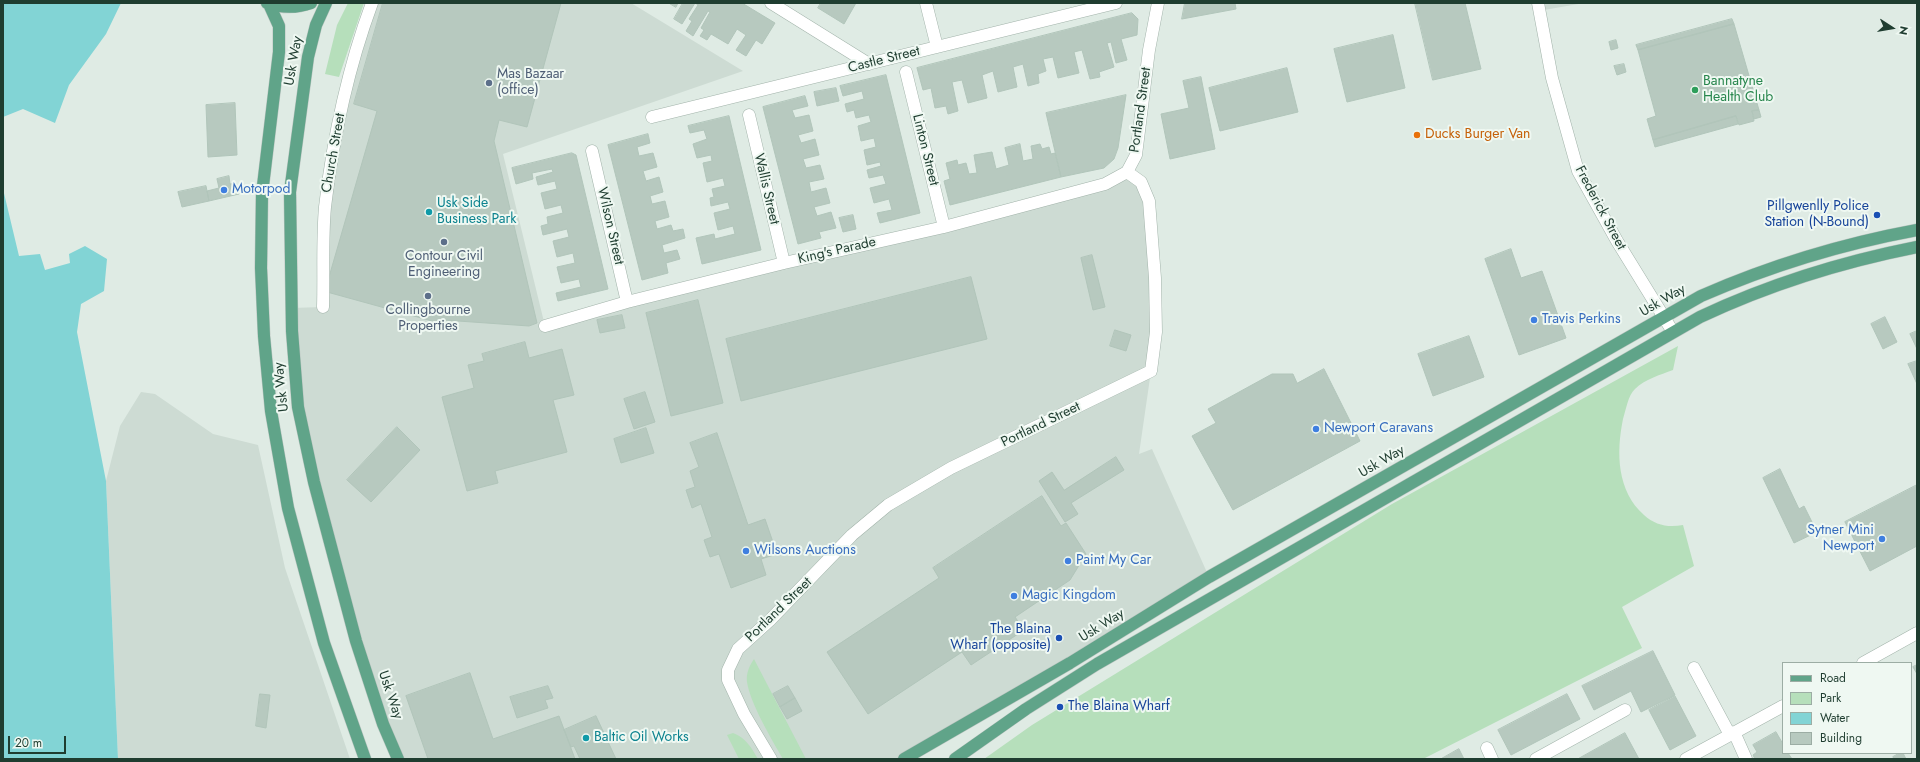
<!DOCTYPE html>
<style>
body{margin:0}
#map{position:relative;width:1920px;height:762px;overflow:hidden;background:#dfebe4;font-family:Jost,sans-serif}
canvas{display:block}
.frame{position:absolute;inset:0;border:4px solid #1f3d30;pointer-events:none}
.legend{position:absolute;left:1782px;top:662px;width:130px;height:92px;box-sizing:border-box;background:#eff8f2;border:1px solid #9cada4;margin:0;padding:5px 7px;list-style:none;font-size:12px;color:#1f3d30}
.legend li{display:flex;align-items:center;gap:8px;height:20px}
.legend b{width:20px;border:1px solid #9cada4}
.north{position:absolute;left:1872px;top:8px;width:40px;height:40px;-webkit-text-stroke:3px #eff8f2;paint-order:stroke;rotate:102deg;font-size:11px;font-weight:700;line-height:16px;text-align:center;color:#1f3d30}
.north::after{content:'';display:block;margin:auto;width:14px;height:18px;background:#1f3d30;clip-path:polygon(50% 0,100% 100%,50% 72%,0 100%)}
.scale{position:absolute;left:8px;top:736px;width:58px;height:18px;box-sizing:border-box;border:2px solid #1f3d30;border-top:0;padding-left:5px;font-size:12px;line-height:14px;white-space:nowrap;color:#1f3d30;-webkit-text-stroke:3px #eff8f2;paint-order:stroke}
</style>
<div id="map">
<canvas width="1920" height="762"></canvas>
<div class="frame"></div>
<ul class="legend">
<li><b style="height:5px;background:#60a489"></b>Road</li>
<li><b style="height:11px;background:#b6dfbb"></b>Park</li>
<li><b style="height:11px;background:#82d4d5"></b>Water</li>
<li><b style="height:11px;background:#b7c9bf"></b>Building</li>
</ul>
<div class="north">N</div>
<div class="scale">20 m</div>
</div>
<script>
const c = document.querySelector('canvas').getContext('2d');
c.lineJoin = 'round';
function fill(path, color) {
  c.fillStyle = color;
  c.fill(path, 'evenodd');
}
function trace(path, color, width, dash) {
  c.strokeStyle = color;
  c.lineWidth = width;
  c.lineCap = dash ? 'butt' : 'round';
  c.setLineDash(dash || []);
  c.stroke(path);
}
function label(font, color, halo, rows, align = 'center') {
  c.font = font + ' Jost,sans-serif';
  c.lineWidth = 4;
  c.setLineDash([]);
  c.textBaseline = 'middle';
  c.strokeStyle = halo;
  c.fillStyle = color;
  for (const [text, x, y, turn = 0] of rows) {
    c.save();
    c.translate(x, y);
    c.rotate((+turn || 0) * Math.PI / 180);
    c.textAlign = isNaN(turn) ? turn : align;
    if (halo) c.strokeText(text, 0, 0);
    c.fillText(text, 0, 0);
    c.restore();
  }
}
const built = new Path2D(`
 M372,3H631L743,71L503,154L545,326L944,227L1127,172L1149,201L1151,371L1139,454L1152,449L1209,577L904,759H398L314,482L291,308L323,307L325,208L343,105Z
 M1543,3H1584L1544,10Z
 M141,392L155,394L213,434L258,445L285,568L350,759H118L106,481L120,426Z`);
const green = new Path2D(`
 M348,3H364L339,77L325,74L337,25Z
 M1678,346L1673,370C1660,375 1645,379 1635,389C1628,395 1626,410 1623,419C1616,453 1617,491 1644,515C1655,525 1668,528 1683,525L1694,566L1622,607L1642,648L1423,759H984L1032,725L1392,504Z
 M754,659L806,759H783C772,740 750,703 747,682C746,674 749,666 754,659Z
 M733,733C746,738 751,747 758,759H739L727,735Z`);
const water = new Path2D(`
 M3,3H121L106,34L69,85L55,123L23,109L3,117Z
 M3,189L19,256L40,254L45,270L70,263L69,254L85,246L107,259L104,291L81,304L77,332L106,481L118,759H3Z`);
const building = new Path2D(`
 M383,3H561L527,127L499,120L494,141L537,323L529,326L444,320L443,324L327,292V284L377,111L354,104Z
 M669,3H678L676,7Z
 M683,3H695L682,24L674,19Z
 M695,3H742L775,23L762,44L756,40L746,56L736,50L746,35L737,29L728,44L711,34L707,40L700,36L704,30L701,28L710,12L708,11L693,36L686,31L692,21L689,19L698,5Z
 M821,3H856L844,24L818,8Z
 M1185,3H1235L1236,9L1182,19Z
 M1415,3H1465L1481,69L1433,80Z
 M1132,13L1138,19L1137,35L1121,39L1127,60L1116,63L1111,42L1107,43L1114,67L1099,72L1100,77L1090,79L1082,50L1074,52L1079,73L1058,78L1053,57L1043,59L1046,71L1038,74L1039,83L1028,86L1023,64L1013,67L1017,87L998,92L993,71L982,75L987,98L968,103L962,80L952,82L958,111L948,114L946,106L935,108L931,88L923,90L917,68Z
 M1732,19L1734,24L1638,50L1636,45Z
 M1734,24L1759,110L1752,111L1754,121L1739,125L1736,116L1653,140L1647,119L1656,116L1638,50Z
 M1393,35L1405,88L1347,102L1334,49Z
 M1616,40L1618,48L1611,50L1609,42Z
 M1624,64L1626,72L1617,75L1614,66Z
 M1287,68L1298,112L1220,131L1209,88Z
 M886,75L920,213L880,223L877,213L892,210L889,199L874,203L870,188L886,184L883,175L869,178L867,170L881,166L880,162L867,165L864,150L876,147L874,138L861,141L858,126L871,122L869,115L856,118L854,110L847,112L845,104L864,99L862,91L843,96L840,86Z
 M1201,77L1215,149L1170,159L1161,114L1189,108L1183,81Z
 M836,88L839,101L817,106L814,92Z
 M1126,95L1118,148L1114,159L1104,168L1061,177L1046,113Z
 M805,96L808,106L792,110L795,118L809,115L813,131L798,135L801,143L815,139L819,155L803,159L806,168L820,165L824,179L809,182L811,192L826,188L830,203L814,207L817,216L831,212L836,228L819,232L821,238L798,244L763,107Z
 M235,103L237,155L208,157L206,105Z
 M1759,110L1761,117L1754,119L1752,111Z
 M729,116L761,250L702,264L696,238L714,234L715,239L735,234L733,226L718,230L714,213L730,209L728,202L711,206L710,198L714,197L712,189L725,186L723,178L707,182L703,163L712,161L711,155L697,158L693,144L707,139L704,130L690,133L688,126Z
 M1736,116L1738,124L1655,147L1653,140Z
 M648,134L650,143L637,147L639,156L653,153L657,167L643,171L646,181L659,177L663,192L650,196L652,204L665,201L669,217L655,221L657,229L671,225L673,231L683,229L685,238L662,245L664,253L677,250L680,259L666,263L668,273L642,280L608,145Z
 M1020,144L1023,161L1033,159L1031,146L1040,144L1042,149L1049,147L1051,154L1055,153L1061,177L950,205L944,181L950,179L946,163L957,160L958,165L966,163L969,174L977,173L974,155L992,152L996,169L1009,165L1005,148Z
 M572,153L576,155L608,289L558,301L556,293L581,287L579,279L561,283L557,267L575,263L573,253L557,257L553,241L569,237L567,229L543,235L541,226L548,224L547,217L563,213L561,205L545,209L541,193L557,189L555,181L538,185L536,177L553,172L552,169L532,173L533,179L516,184L512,168Z
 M229,176L230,184L236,183L239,194L209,201L207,191L219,188L217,179Z
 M206,186L209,201L182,207L178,192Z
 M853,215L856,229L843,232L839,218Z
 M1511,249L1521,278L1542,271L1566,338L1519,355L1485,259Z
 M1092,255L1105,307L1093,310L1081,258Z
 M971,277L987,339L741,401L726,339Z
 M698,300L723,403L671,416L646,313Z
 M622,315L625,328L600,333L597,320Z
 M1885,317L1897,342L1883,349L1871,324Z
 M1115,330L1131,335L1126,351L1110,346Z
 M1917,331V349L1910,334Z
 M1469,336L1484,377L1433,396L1418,354Z
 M525,342L529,358L562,349L574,395L553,400L567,452L495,471L498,483L467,491L442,397L474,388L468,365L484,361L482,354Z
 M1917,361V384L1908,364Z
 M1324,369L1360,441L1233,510L1192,436L1216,423L1208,409L1272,374H1293L1297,383Z
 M645,392L655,422L634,429L624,399Z
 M397,427L420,450L371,502L347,480Z
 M646,428L654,453L621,463L614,439Z
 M717,433L748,525L765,519L777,554L761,559L766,575L731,588L719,554L710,557L704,540L712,537L701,504L692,508L686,490L695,487L690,471L699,467L690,443Z
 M1116,457L1124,470L1071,503L1078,514L1065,522L1039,481L1052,472L1064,490Z
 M1780,469L1799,509L1804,506L1817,532L1794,543L1763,478Z
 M1917,485V546L1870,571L1845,522Z
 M1042,496L1061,526L1066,523L1086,554L1070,580L1015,617L1024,630L971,665L962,652L868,714L827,652L939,578L933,568Z
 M1653,651L1675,695L1641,712L1631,691L1594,710L1582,686Z
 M1917,665V674L1913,667Z
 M470,673L493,739L559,716L575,759H428L406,696Z
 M548,686L553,698L545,700L548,708L517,718L510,697Z
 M788,686L795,698L780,707L773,694Z
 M260,694L270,695L266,728L256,726Z
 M1567,694L1580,719L1511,755L1498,730Z
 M1675,696L1696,736L1670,750L1649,710Z
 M795,698L802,711L787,719L780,707Z
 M596,716L616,759H580L574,746L571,747L564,730Z
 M1776,732L1783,744V753H1788L1792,759H1755L1753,755L1757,752L1753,745Z
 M1625,733L1639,759H1578Z
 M1459,749L1464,759H1441Z
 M1900,753H1903L1906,759H1894L1893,757Z`);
const minor = new Path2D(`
 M771,3L869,64
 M926,3L937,47
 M906,72L944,227
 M749,115L784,263
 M652,117L1116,3
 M592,151L627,302
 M323,307C324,274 322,240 325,207C333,138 348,68 372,3
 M545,326L627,302L784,263L944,227L1105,184L1127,172
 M1863,663L1917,633
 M1694,668L1730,735
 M1734,732L1746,759
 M1487,748L1492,759
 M771,759L744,714L728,680V670L738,649L770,620L852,535L888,505L951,468L1151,371L1156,332L1155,278L1149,201L1141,182L1127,172L1136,155L1149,50L1158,3
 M1536,759L1625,710
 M1686,759L1783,706`);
const tertiary = new Path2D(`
 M1538,3L1552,78L1578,171L1617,241L1673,332`);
const primary = new Path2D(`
 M267,3C282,8 297,8 311,3
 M326,3L316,25L308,57L290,192L292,331L298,407L314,482L356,641L383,724L398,759
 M269,4L279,26V52L262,194L261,268L264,336L271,411L288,508L324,643L365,759
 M904,759L1070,663L1209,577L1701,296C1772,265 1841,244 1917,230
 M955,759L1026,709L1097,664L1700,317C1770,284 1841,262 1917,247`);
const markers = [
 [489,83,4,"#5c6f8a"],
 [1695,90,4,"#2e9e5b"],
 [1417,135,4,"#e8710a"],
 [224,190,4,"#3f7fe0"],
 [429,212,4,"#0f9aa8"],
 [1877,215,4,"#1a4fb4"],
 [444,242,4,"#5c6f8a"],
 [428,296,4,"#5c6f8a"],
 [1534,320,4,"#3f7fe0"],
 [1316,429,4,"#3f7fe0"],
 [1882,539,4,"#3f7fe0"],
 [746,551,4,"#3f7fe0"],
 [1068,561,4,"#3f7fe0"],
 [1014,596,4,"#3f7fe0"],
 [1059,638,4,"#1a4fb4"],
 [1060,707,4,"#1a4fb4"],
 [586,738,4,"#0f9aa8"]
];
const streetNames = [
 ["Castle Street",884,60,-14],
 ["Usk Way",294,61,-80],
 ["Portland Street",1141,110,-82],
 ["Linton Street",925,150,76],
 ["Church Street",334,153,-80],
 ["Wallis Street",766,189,77],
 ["Frederick Street",1600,208,62],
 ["Wilson Street",610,226,77],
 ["King's Parade",837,251,-13],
 ["Usk Way",1663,301,-30],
 ["Usk Way",282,387,-96],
 ["Portland Street",1041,425,-26],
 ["Usk Way",1382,462,-30],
 ["Portland Street",779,610,-44],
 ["Usk Way",1102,626,-32],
 ["Usk Way",390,695,71]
];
const serviceNames = [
 ["Mas Bazaar",497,75,"left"],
 ["(office)",497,91,"left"],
 ["Contour Civil",444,257],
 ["Engineering",444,273],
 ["Collingbourne",428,311],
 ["Properties",428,327]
];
const leisureNames = [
 ["Bannatyne",1703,82],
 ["Health Club",1703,98]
];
const foodNames = [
 ["Ducks Burger Van",1425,135]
];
const shopNames = [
 ["Motorpod",232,190],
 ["Travis Perkins",1542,320],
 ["Newport Caravans",1324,429],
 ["Sytner Mini",1874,531,"right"],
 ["Newport",1874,547,"right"],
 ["Wilsons Auctions",754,551],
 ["Paint My Car",1076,561],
 ["Magic Kingdom",1022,596]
];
const cultureNames = [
 ["Usk Side",437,204],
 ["Business Park",437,220],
 ["Baltic Oil Works",594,738]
];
const transitNames = [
 ["Pillgwenlly Police",1869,207],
 ["Station (N-Bound)",1869,223],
 ["The Blaina",1051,630],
 ["Wharf (opposite)",1051,646],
 ["The Blaina Wharf",1068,707,"left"]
];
fill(built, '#cddbd3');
fill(green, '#b6dfbb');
fill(water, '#82d4d5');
fill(building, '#b7c9bf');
trace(building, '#b1c5ba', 1);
trace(minor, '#a2b3aa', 13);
trace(tertiary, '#a2b3aa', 13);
trace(primary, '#bcc5c1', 13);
trace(minor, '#fff', 12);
trace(tertiary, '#fff', 12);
trace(primary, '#60a489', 12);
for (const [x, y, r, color] of markers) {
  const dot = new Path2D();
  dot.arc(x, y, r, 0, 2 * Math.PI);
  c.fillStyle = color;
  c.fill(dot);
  trace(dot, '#eff8f2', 1.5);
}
label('14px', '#1f3d30', '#eff8f2', streetNames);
label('14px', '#4e5e75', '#eff8f2', serviceNames);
label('14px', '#27864d', '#eff8f2', leisureNames, 'left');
label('14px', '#c56008', '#eff8f2', foodNames, 'left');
label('14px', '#366cbe', '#eff8f2', shopNames, 'left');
label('14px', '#0d838f', '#eff8f2', cultureNames, 'left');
label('14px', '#164399', '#eff8f2', transitNames, 'right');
</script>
